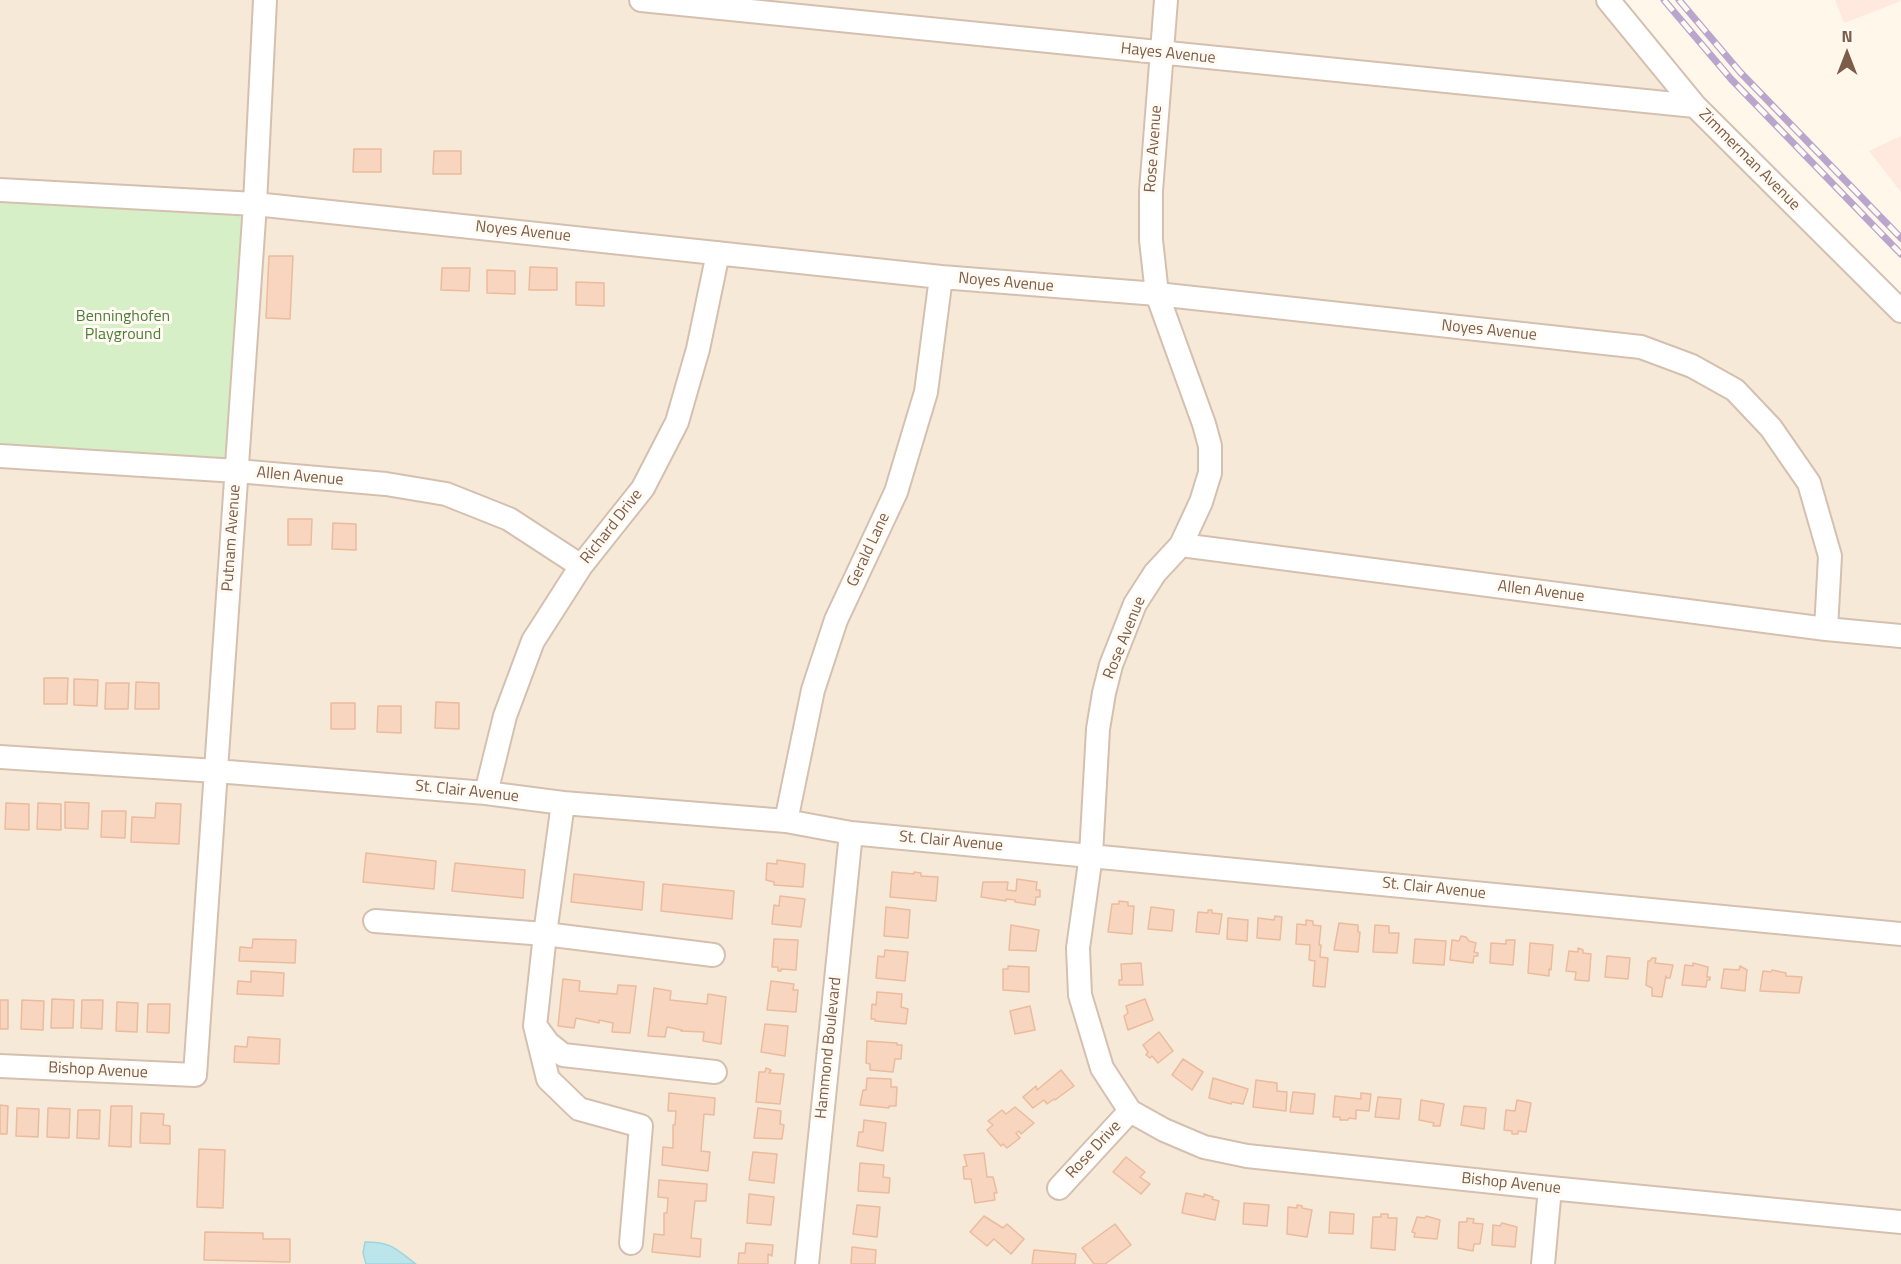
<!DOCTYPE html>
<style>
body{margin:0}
#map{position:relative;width:1901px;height:1264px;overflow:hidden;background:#fef7ea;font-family:"Titillium Web",sans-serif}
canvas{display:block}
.north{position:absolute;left:1817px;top:24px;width:60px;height:60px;-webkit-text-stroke:4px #fffaf2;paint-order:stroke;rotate:0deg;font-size:16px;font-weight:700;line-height:24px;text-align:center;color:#7d5c49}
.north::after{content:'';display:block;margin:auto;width:21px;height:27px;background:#7d5c49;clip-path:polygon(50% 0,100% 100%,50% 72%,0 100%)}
</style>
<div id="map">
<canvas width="1901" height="1264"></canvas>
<div class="north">N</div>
</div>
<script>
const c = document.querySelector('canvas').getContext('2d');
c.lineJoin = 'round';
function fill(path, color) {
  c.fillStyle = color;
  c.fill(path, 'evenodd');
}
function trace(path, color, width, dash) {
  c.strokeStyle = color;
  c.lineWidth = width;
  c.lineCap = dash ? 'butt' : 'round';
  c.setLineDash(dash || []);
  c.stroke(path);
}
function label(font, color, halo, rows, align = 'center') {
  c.font = font + ' "Titillium Web",sans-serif';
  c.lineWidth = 6;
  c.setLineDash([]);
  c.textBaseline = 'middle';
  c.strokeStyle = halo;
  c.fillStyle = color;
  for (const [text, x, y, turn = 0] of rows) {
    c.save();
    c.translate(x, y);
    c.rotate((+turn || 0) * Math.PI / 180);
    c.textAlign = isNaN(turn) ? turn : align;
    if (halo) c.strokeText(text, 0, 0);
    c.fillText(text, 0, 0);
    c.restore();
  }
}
const residential = new Path2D(`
 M0,0H1608L1901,307V1264H0Z`);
const commercial = new Path2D(`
 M1835,0H1901V1L1844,23Z
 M1901,136V192L1869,151Z`);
const green = new Path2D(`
 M0,190L255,204L237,471L0,456Z`);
const water = new Path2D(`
 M365,1242C393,1242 395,1249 416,1264H366L363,1253Z`);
const building = new Path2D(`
 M354,149H381V172H353Z
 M434,151H461V174H433Z
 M269,256H293L290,319L266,318Z
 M530,267L557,268V290H529Z
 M442,268H470L469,291L441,290Z
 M487,270L515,271V294L487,293Z
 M576,282L604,283V306L576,305Z
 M288,519H312L311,545H288Z
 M333,523L356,524V550L332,549Z
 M44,678H68L67,704H44Z
 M74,679L98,680L97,706L74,705Z
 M136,682L159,683V709H135Z
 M106,683H129L128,709H105Z
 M436,702L459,703V729L435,728Z
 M331,703H355V729H331Z
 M378,706H401V733L377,732Z
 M65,802L89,803L88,829L65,828Z
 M6,803L29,804V830L5,829Z
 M38,803L61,804V830L37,829Z
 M156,803L181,804L179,844L131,842L132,817L155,818Z
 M102,811H126L125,838L101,837Z
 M366,853L436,861L434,889L363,882Z
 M777,860L805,864L803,887L774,885V882L766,880L767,863L777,864Z
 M455,863L525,870L523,898L452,891Z
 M892,872L914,874V872L921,873V876L938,877L936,901L890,897Z
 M574,874L644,882L642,910L571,902Z
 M1017,879L1037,882L1036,890H1040V897H1036L1035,905L1015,902V900L1006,899V901L981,897L983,882H1008L1007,890L1016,891Z
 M663,884L734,891L732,919L661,911Z
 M780,896L805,899L801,927L772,924L774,905L779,906Z
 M1119,901L1128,902V906H1134L1132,934L1108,932L1112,904H1119Z
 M886,907L910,910L908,938L884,936Z
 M1151,907L1174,910L1172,931L1148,929Z
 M1208,910H1212V913L1222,914L1219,934L1196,932L1198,912L1208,913Z
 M1275,916L1282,917L1280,940L1257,938L1258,918L1274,920Z
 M1228,918L1248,920L1247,941L1227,939Z
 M1306,920L1313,921V925L1321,926L1319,945H1321L1320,957L1328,958L1325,987L1313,986L1315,961L1309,960L1310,945L1296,944L1297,924L1306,925Z
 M1339,923L1358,925V932H1360L1358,952L1334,950Z
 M1011,925L1039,930L1036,951L1009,950Z
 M1375,925L1389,926V933H1399L1397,953L1373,952Z
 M1461,936L1466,937L1469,941L1476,943L1474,952L1478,953V956H1474L1473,963L1450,960L1452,940L1459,941Z
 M253,939L296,940L295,963L239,961L240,947L252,948Z
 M774,939L798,940L796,970L781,969V971H778V967H772Z
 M1415,939L1446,941L1444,965L1413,963Z
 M1506,940H1515L1513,965L1490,963L1491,943L1506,944Z
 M1530,943L1553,945L1551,970L1549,969V976L1528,973Z
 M1578,948L1583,950V953L1591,954L1589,981L1575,980L1576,972L1566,971L1569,951L1578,952Z
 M885,950L908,952L905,981L876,978L878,956L884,957Z
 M1607,956L1630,958L1628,979L1605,977Z
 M1652,958H1656L1655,963L1673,965L1670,978H1667L1666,976L1662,997L1652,996V988L1646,985L1648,961H1650Z
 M1141,963L1143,985H1119V980H1122L1121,964Z
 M1693,963L1708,967L1707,977H1710V980H1707L1706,987L1682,985L1685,965L1693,966Z
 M1008,966L1029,967V992L1003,990V969H1008Z
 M1740,966L1747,970L1745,991L1721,988L1724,969L1739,970Z
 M1772,970L1786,973V976L1802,977L1799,993L1760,991L1763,971L1771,972Z
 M251,971L284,973L283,996L237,994L238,981L251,982Z
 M563,979L580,981L579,991L617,994L618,985L636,986L630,1033L612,1032L613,1023L599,1020V1023L576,1018L574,1028L558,1026Z
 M771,981L794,984L793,990H798L796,1012L767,1010Z
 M654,988L671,991L670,1000L707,1004L708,994L726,997L721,1044L703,1041L704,1032L681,1031L682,1030L667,1027L665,1037L648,1036Z
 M877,992L902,994L901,1007L908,1009L906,1024L875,1021V1019H871L872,1004L876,1005Z
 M52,999L74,1000L73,1028H51Z
 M1145,999L1153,1020L1128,1030L1124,1016L1128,1013L1126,1006Z
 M0,1000H8V1029H0Z
 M22,1000L44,1001L43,1030L21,1029Z
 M82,1000H103L102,1029L81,1028Z
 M117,1002L138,1003L137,1032L116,1031Z
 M148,1004H170L169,1033L147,1032Z
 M1030,1006L1035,1030L1015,1034L1010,1011Z
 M765,1024L788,1026L785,1056L761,1052Z
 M1159,1032L1173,1051L1158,1063L1152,1056L1150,1058L1146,1055L1148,1052L1143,1045Z
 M248,1037L280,1039L279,1064L234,1062L235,1046L247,1047Z
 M867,1041L897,1043V1045H902L901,1059H895L893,1072L870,1070V1064L866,1063Z
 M1183,1059L1203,1072L1192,1090L1172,1075Z
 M766,1068L771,1070L769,1073L784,1074L780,1104L756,1102L759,1072H765Z
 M1061,1070L1074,1086L1055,1100L1054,1099L1047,1104L1044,1100L1033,1108L1023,1097L1036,1086L1037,1090Z
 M867,1078L891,1079V1087H897L896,1106H889V1108L860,1105L863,1090H866Z
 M1213,1078L1248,1089L1243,1104L1232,1102L1231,1104L1209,1098Z
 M1256,1080L1277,1083V1091L1287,1092L1286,1111L1253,1107Z
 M1293,1092L1315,1094L1313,1114L1290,1112Z
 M669,1093L715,1098L714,1115L704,1114L701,1151L710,1152L708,1171L662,1165L663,1147L673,1148V1125H675L676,1111H668Z
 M1361,1093L1371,1094L1369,1111L1356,1110V1119L1349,1118L1348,1120H1340V1117H1333L1335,1096L1361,1099Z
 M1378,1097L1401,1099L1399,1119L1375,1117Z
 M1421,1100L1444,1104L1440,1126H1433L1434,1123L1419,1120Z
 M1517,1100L1531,1103L1526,1132L1518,1131V1134H1512V1131L1504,1130L1506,1110L1515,1111Z
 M0,1105L8,1106L7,1134H0Z
 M111,1106H132L131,1147L109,1146Z
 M1464,1106L1486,1108L1484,1129L1461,1125Z
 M1015,1107L1034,1123L1021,1134L1019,1131L1016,1133L1020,1138L1007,1148L1003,1144L1001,1146L987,1130L993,1125L988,1121L1002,1110L1006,1114Z
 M17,1108L39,1109L38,1137L16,1136Z
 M48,1108L70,1109L69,1138L47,1137Z
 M758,1108L781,1111L780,1124L784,1125L782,1139L754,1138Z
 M78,1110H100L99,1139L77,1138Z
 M141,1113L164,1114L163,1125L170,1126V1144L140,1143Z
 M864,1120L886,1123L883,1151L857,1146L859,1132H863Z
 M199,1149L225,1150L223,1208L197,1207Z
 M753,1152L777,1154L774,1183L749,1180Z
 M984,1153L987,1177H993L997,1193H994L995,1200L975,1203L971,1179H964L963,1167L967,1166L964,1155Z
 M1126,1157L1145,1172L1140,1177L1150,1184L1141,1194L1113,1172Z
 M860,1163L884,1165L883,1177L890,1178L889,1193L858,1191Z
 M659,1180L707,1184L706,1201H695L691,1238L701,1239L700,1257L652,1252L654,1234L664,1235V1213H667L668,1198L658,1197Z
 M1186,1193L1204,1197V1194L1213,1197L1212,1199L1219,1201L1215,1220L1182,1213Z
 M749,1194L774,1197L771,1225L747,1223Z
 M1244,1203L1269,1205L1267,1226L1243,1224Z
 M857,1205L880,1207L877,1237L853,1234Z
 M1297,1205L1302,1206V1208L1312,1210L1307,1237L1287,1234L1288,1207L1297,1208Z
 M1330,1212L1354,1214L1353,1234L1329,1233Z
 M1381,1214H1388V1218H1397L1395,1250L1371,1248L1373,1217H1381Z
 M984,1216L1003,1228L1007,1224L1024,1239L1011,1254L994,1239L987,1246L970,1232Z
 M1426,1216L1440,1220L1437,1239L1414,1237L1415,1233L1412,1232L1417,1217L1425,1218Z
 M1467,1218L1474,1219L1473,1223L1483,1224L1480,1244H1474L1473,1251L1458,1248L1459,1222H1467Z
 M1502,1223L1517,1227L1515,1247L1492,1245L1493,1225L1500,1226Z
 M1115,1224L1131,1245L1105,1264H1094L1082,1248Z
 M205,1232L263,1233V1239H290V1262L204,1260Z
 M746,1243L773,1245L772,1256L768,1254V1264H738L739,1253H745Z
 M852,1247L876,1250L875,1264H851Z
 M1034,1250L1076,1254L1075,1264H1032Z`);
const minor = new Path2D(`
 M641,0L1695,106
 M1166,0L1151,191V240L1157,294L1204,424L1210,446V473L1201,502L1181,545L1155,573L1135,604L1111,665L1104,693L1098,729L1091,855L1078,948L1080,995L1102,1068L1130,1111L1164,1130L1204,1147L1247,1156L1550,1188L1901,1222
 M1608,0L1695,106L1901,311
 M0,190L255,204L941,277L1157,294L1641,347L1692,366L1735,390L1771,428L1809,483L1830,556L1826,629
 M0,456L237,471L386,484L446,494L509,519L581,566
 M1181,545L1826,629L1901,636
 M0,757L216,771L486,793L563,803L786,821L851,833L1901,934
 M486,793L505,716L533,641L581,566L643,488L677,422L698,349L718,253
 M563,803L545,934L535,1026L548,1079L579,1109L641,1126L631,1243
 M786,821L813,690L836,620L896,492L926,392L941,277
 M375,921L545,934L713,955
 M537,1028L548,1043L563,1055L715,1072
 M0,1066L195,1075L255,204L265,0
 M1059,1188L1130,1111
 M807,1264L851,833
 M1543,1264L1550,1188`);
const rail = new Path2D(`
 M1664,0L1731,79L1901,254
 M1679,0L1740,72L1901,238`);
const streetNames = [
 ["Hayes Avenue",1168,54,6],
 ["Rose Avenue",1154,149,-86],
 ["Zimmerman Avenue",1749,160,45],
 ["Noyes Avenue",523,232,6],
 ["Noyes Avenue",1006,283,5],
 ["Noyes Avenue",1489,331,6],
 ["Allen Avenue",300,477,5],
 ["Richard Drive",612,527,-52],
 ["Putnam Avenue",232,538,-86],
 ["Gerald Lane",869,550,-65],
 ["Allen Avenue",1541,592,7],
 ["Rose Avenue",1125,638,-68],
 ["St. Clair Avenue",467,792,6],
 ["St. Clair Avenue",951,842,5],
 ["St. Clair Avenue",1434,889,6],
 ["Hammond Boulevard",829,1048,-84],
 ["Bishop Avenue",98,1071,3],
 ["Rose Drive",1094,1150,-47],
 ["Bishop Avenue",1511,1184,6]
];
const parkNames = [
 ["Benninghofen",123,317],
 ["Playground",123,335]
];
fill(residential, '#f7e9d7');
fill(commercial, '#ffe8dd');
fill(green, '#d6efc6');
fill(water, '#bbe4eb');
trace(water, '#a0d4de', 1.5);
fill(building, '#f7d5be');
trace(building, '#ebbb9d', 1.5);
trace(minor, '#d5c0b0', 26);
trace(minor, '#fff', 22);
trace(rail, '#baa5cc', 7);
trace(rail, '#fffaf2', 4.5, [14]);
label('16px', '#7d5c49', '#fffaf2', streetNames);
label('16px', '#4f7e3c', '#fffaf2', parkNames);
</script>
